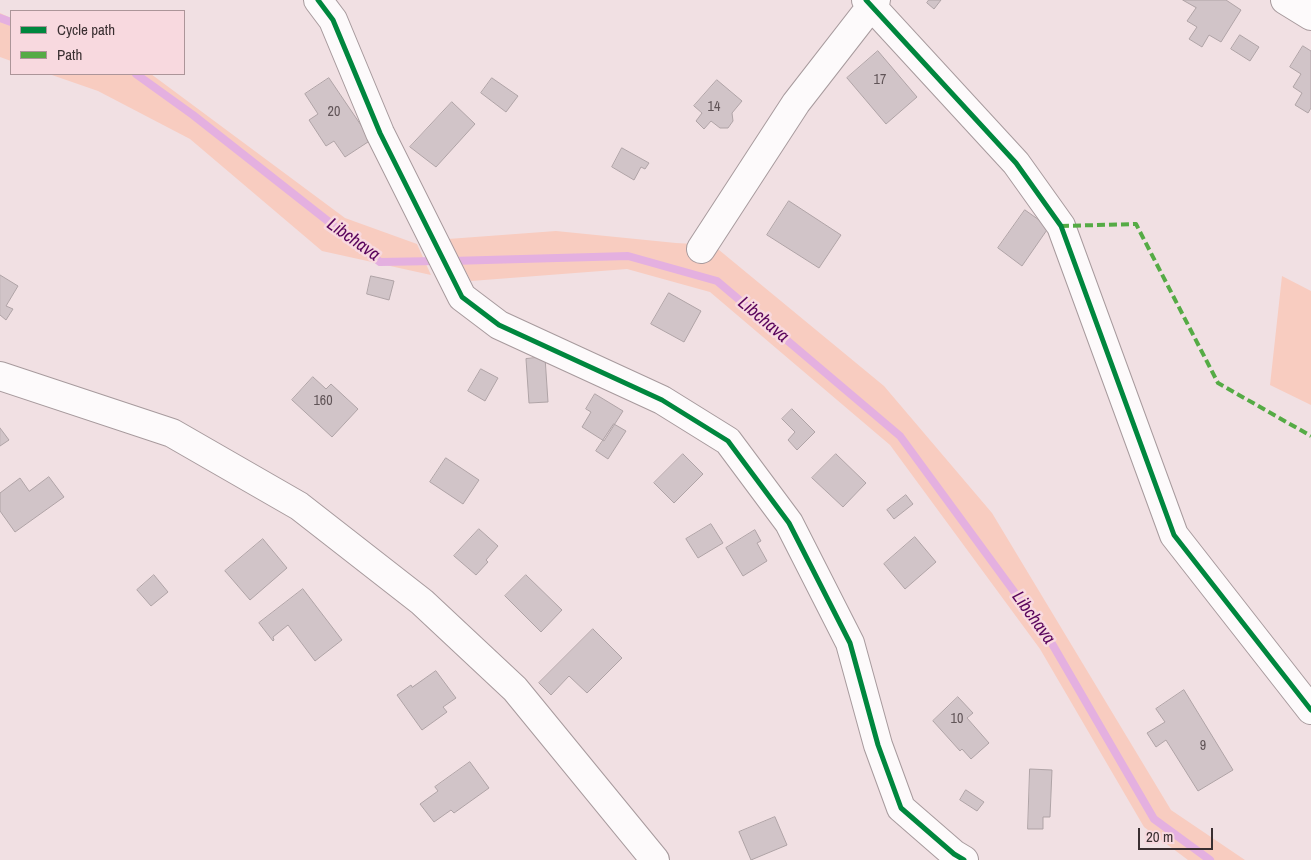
<!DOCTYPE html>
<style>
body{margin:0}
#map{position:relative;width:1311px;height:860px;overflow:hidden;background:#f1e0e3;font-family:"Archivo Narrow",sans-serif}
canvas{display:block}
.legend{position:absolute;left:10px;top:10px;width:175px;height:65px;box-sizing:border-box;background:#f8d9df;border:1px solid #ac9599;margin:0;padding:6px 9px;list-style:none;font-size:15px;color:#3a2f31}
.legend li{display:flex;align-items:center;gap:10px;height:25px}
.legend b{width:25px;border:1px solid #ac9599}
.scale{position:absolute;left:1138px;top:828px;width:75px;height:22px;box-sizing:border-box;border:2px solid #3a2f31;border-top:0;padding-left:6px;font-size:15px;line-height:18px;white-space:nowrap;color:#3a2f31;-webkit-text-stroke:4px #f8d9df;paint-order:stroke}
</style>
<div id="map">
<canvas width="1311" height="860"></canvas>
<ul class="legend">
<li><b style="height:6px;background:#00873e"></b>Cycle path</li>
<li><b style="height:6px;background:#55ab45"></b>Path</li>
</ul>
<div class="scale">20 m</div>
</div>
<script>
const c = document.querySelector('canvas').getContext('2d');
c.lineJoin = 'round';
function fill(path, color) {
  c.fillStyle = color;
  c.fill(path, 'evenodd');
}
function trace(path, color, width, dash) {
  c.strokeStyle = color;
  c.lineWidth = width;
  c.lineCap = dash ? 'butt' : 'round';
  c.setLineDash(dash || []);
  c.stroke(path);
}
function label(font, color, halo, rows, align = 'center') {
  c.font = font + ' "Archivo Narrow",sans-serif';
  c.lineWidth = 5;
  c.setLineDash([]);
  c.textBaseline = 'middle';
  c.strokeStyle = halo;
  c.fillStyle = color;
  for (const [text, x, y, turn = 0] of rows) {
    c.save();
    c.translate(x, y);
    c.rotate((+turn || 0) * Math.PI / 180);
    c.textAlign = isNaN(turn) ? turn : align;
    if (halo) c.strokeText(text, 0, 0);
    c.fillText(text, 0, 0);
    c.restore();
  }
}
const green = new Path2D(`
 M0,13L11,18V61L0,57Z
 M49,74H151L345,218L417,244L431,275L322,251L190,139L98,91Z
 M556,231L676,243L713,245L884,386L992,513L1171,810L1245,860H1188L1144,827L1040,649L890,445L710,292L627,269L471,281L448,239Z
 M1282,276L1311,291V405L1270,385Z`);
const stream = new Path2D(`
 M0,18L11,22
 M136,74L193,115L380,262L437,261
 M451,261L628,256L717,281L900,436L1051,642L1154,819L1210,860`);
const building = new Path2D(`
 M929,0H941L934,9L927,3Z
 M1183,0H1226L1241,10L1221,42L1209,35L1202,47L1189,39L1197,27L1187,21L1196,8Z
 M1240,35L1259,47L1250,61L1231,49Z
 M1303,46L1311,51V108L1308,113L1295,105L1302,93L1293,87L1301,74L1290,67Z
 M878,51L917,97L886,124L847,78Z
 M329,78L371,140L345,157L334,141L326,146L309,120L318,114L305,94Z
 M492,78L518,96L506,112L481,93Z
 M717,80L742,101L732,113L733,121L728,128H720L711,121L704,129L696,121L702,113L694,106Z
 M452,102L475,124L436,167L410,147Z
 M622,148L649,163L645,169L641,167L634,180L612,167Z
 M789,201L841,235L819,268L767,235Z
 M1025,210L1049,227L1022,266L998,248Z
 M0,275L18,286L6,306L13,309L6,320L0,315Z
 M371,276L394,281L389,300L367,294Z
 M669,293L701,311L684,342L651,324Z
 M545,357L548,402L529,403L526,359Z
 M481,369L498,378L485,401L468,391Z
 M313,377L326,389L331,384L358,409L332,437L292,400Z
 M595,394L623,411L604,441L582,427L591,412L586,409Z
 M792,409L815,432L797,450L788,440L795,432L782,419Z
 M614,424L626,431L608,459L596,451Z
 M0,428L9,440L0,446Z
 M683,454L703,474L674,503L654,483Z
 M836,454L866,483L843,507L812,478Z
 M446,458L479,480L463,504L430,482Z
 M49,477L64,497L15,532L0,511V493L20,478L29,491Z
 M906,495L913,504L894,519L887,510Z
 M711,524L723,543L698,558L686,539Z
 M479,529L498,546L486,560L488,562L476,575L454,556Z
 M755,530L761,541L757,543L767,561L743,576L726,548Z
 M915,537L936,562L905,589L884,564Z
 M263,539L287,568L250,600L225,571Z
 M154,575L168,592L151,606L137,590Z
 M526,575L562,610L541,632L505,596Z
 M303,589L342,640L315,661L288,625L273,637L274,640L273,641L259,623Z
 M593,629L622,658L587,693L569,676L551,695L539,683Z
 M436,671L456,698L443,707L447,712L422,730L397,695L411,685L412,687Z
 M1184,690L1233,770L1198,791L1166,740L1156,747L1147,733L1165,722L1156,709Z
 M958,697L973,713L967,718L989,743L971,759L962,749L960,751L933,721Z
 M470,762L489,788L454,813L451,810L434,822L420,804L438,791L435,787Z
 M1030,769L1052,770L1050,817H1043V829H1028Z
 M966,790L984,802L977,811L960,800Z
 M775,817L787,845L751,860L739,832Z`);
const minor = new Path2D(`
 M318,0L333,20L380,133L462,297L499,325L662,400L728,441L789,523L850,643L878,745L901,808L954,854L964,860
 M866,0L1016,163L1061,226L1174,535L1311,710
 M1285,0L1311,16
 M701,249L796,103L876,0
 M0,376L172,433L299,506L422,602L515,689L655,860`);
const quiet = new Path2D(`
 M1061,226L1136,224L1218,383L1311,436`);
const cycleway = new Path2D(`
 M318,0L333,20L380,133L462,297L499,325L662,400L728,441L789,523L850,643L878,745L901,808L954,854L964,860
 M866,0L1016,163L1061,226L1174,535L1311,710`);
const numberNames = [
 ["17",880,80],
 ["14",714,107],
 ["20",334,112],
 ["160",323,401],
 ["10",957,719],
 ["9",1203,746]
];
const waterNames = [
 ["Libchava",353,240,35],
 ["Libchava",763,320,40],
 ["Libchava",1033,618,54]
];
fill(green, '#f8ccc0');
trace(stream, '#e4b0e0', 8);
fill(building, '#d1c4c8');
trace(building, '#afa3a6', 1);
trace(minor, '#a79a9d', 30);
trace(minor, '#fdfafb', 28);
trace(quiet, '#55ab45', 4, [8, 4]);
trace(cycleway, '#00873e', 5);
label('14px', '#605457', null, numberNames);
label('italic 18px', '#59045c', '#f8d9df', waterNames);
</script>
